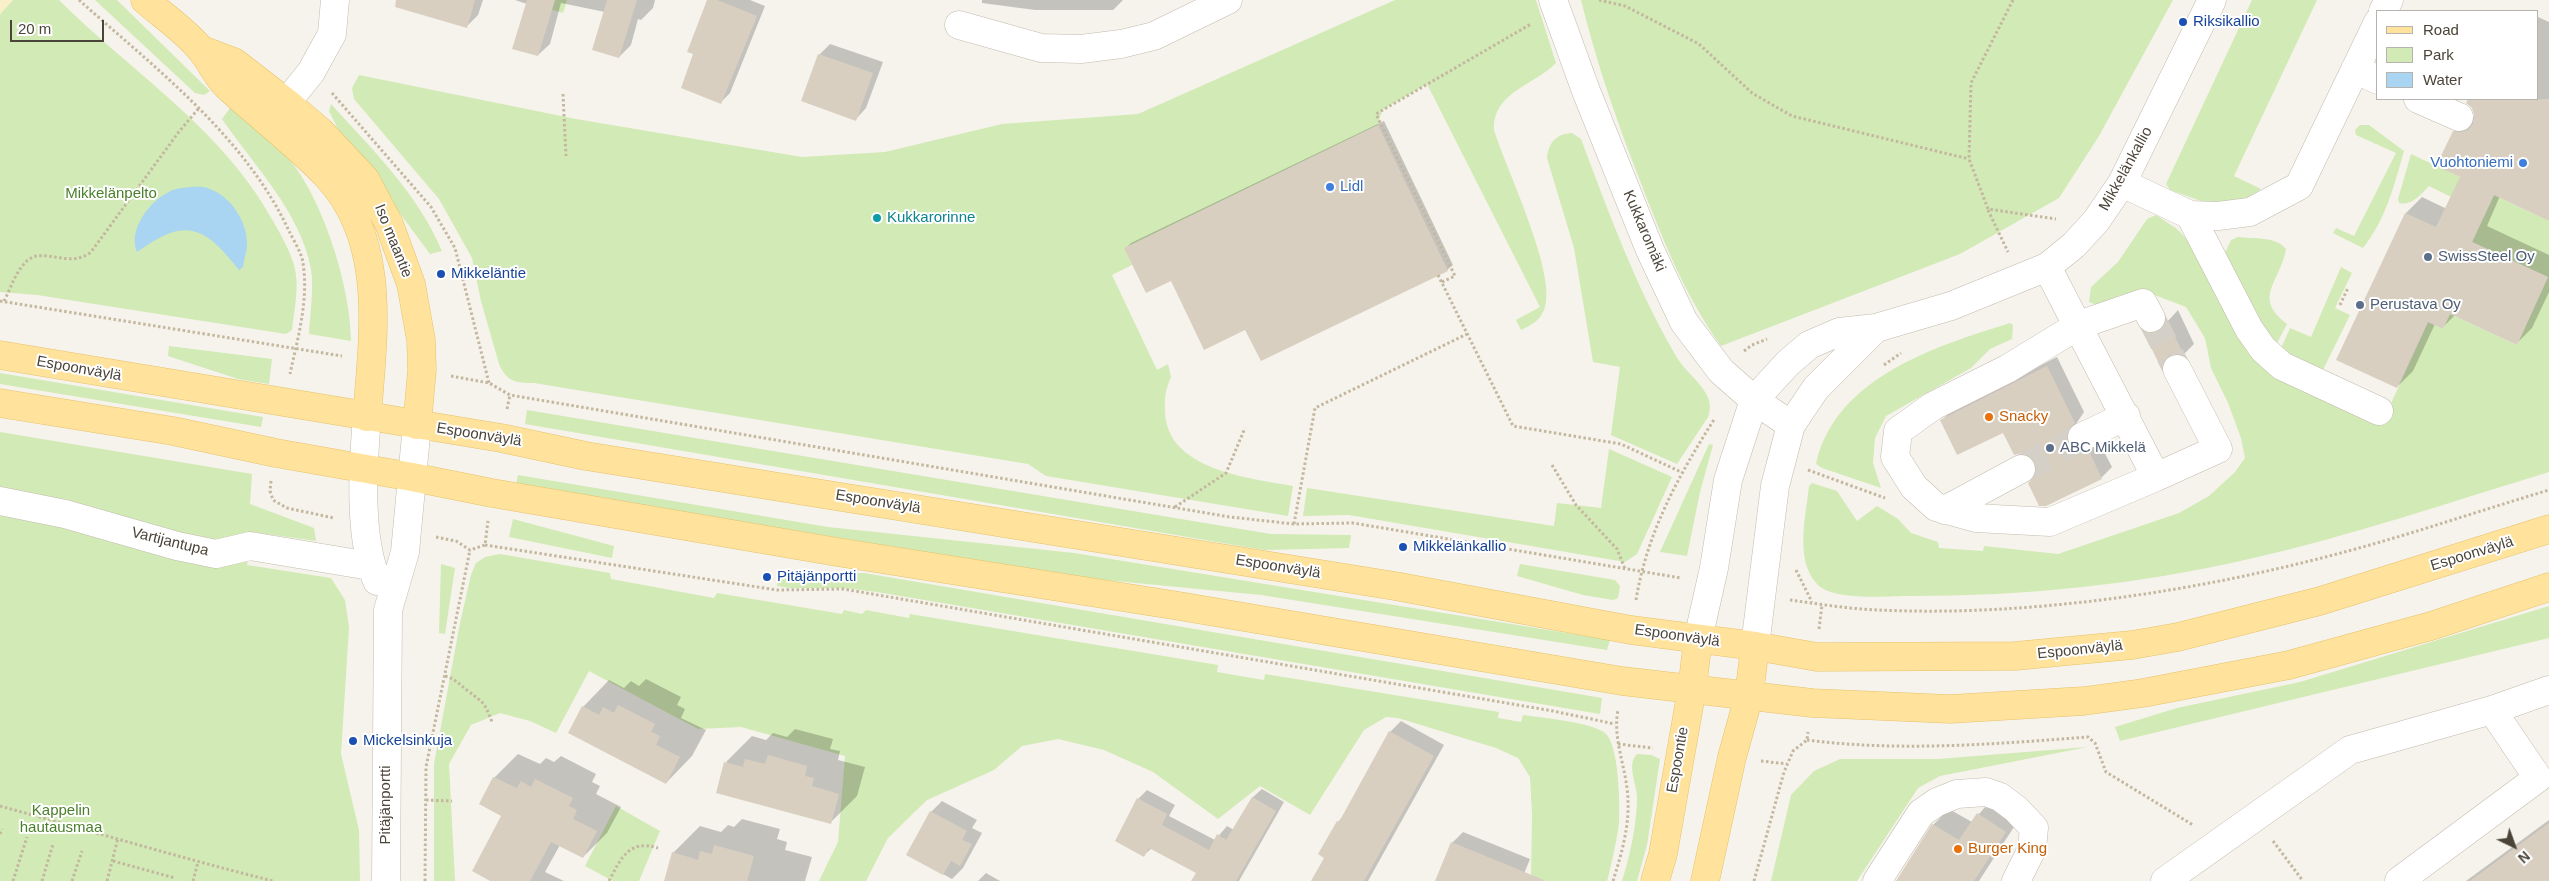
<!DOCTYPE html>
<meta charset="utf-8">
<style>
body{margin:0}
#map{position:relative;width:2549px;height:881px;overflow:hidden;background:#f6f3ec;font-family:Arial,sans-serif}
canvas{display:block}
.legend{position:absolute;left:2376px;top:10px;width:162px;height:90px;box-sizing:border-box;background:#fff;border:1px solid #b7b4b0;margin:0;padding:6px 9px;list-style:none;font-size:15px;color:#4b4439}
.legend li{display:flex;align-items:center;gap:10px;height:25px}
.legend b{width:25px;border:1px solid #b7b4b0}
.north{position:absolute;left:2489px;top:821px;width:50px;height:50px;-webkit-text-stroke:4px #fff;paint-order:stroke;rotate:138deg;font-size:14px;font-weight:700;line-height:20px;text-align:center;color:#4b4439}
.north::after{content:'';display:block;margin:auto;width:18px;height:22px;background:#4b4439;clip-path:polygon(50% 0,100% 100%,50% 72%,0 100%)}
.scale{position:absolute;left:10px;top:20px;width:94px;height:22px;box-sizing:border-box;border:2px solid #4b4439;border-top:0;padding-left:6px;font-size:15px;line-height:18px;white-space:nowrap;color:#4b4439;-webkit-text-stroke:4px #fff;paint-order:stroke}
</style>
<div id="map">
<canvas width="2549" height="881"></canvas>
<ul class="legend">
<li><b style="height:6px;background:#ffe39c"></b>Road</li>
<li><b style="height:14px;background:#d2eab5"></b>Park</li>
<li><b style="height:14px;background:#a9d4f2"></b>Water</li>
</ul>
<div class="north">N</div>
<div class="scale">20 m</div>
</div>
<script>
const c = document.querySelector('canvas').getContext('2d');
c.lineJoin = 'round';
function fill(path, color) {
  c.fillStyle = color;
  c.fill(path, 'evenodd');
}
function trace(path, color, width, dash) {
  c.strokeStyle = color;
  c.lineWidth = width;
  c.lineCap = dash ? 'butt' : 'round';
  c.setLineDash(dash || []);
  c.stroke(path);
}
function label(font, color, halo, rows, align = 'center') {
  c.font = font + ' Arial,sans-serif';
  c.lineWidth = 4;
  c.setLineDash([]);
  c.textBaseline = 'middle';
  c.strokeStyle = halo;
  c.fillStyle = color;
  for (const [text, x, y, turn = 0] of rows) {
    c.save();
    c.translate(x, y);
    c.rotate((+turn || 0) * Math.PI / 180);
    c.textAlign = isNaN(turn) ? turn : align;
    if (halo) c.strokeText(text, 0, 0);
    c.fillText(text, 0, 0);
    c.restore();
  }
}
const green = new Path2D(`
 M13,0H59C132,73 222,128 273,221C281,235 289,249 294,265C300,286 294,309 292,330L286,334L37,295L0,292V14Z
 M95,0H117L210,91L204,95L195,93Z
 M545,0H567L563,13L543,7Z
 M1395,0H1536L1556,63C1533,86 1493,92 1494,130C1506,169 1556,271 1545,307C1541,320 1533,324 1521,330L1516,320L1540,307L1427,84L1382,110L1378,125L1125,248L1132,265L1112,275L1157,370L1168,364L1171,377C1166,388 1164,398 1165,411C1166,470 1249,478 1293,486L1288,516L1046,476L1028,464L534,383C516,383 507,382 499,364L481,301L472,258L439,199L354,99L352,88L359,75L576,119L802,157L885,152L1002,124L1138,114Z
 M1581,0H2173L2099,136L2059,198L1960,254L1721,346C1686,297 1666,247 1644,191C1619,128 1597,65 1581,0Z
 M2252,0H2317L2234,176L2261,189L2246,199L2221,208L2170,190L2166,184Z
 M331,104C372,149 418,194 442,251L430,254L387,196L372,170L338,129L329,111Z
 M230,108C248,124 271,140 288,158C323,198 351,288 351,341L309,334C310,313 314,289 311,269C300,211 254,166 222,119Z
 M2360,125H2369L2404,151C2394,186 2386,219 2363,248L2333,233L2336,228L2354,236L2396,153L2356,135L2355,130Z
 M1572,133L1581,139C1610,216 1635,285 1676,356C1687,376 1718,392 1708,417L1677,464L1611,435L1620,367L1593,362L1574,248L1547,158C1549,142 1556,134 1572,133Z
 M2411,154L2460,177L2451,197L2429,186C2420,195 2412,206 2399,203L2398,199Z
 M2494,195L2549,221V472C2450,502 2351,536 2249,559C2137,585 2024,596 1910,596C1888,596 1834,601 1818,585C1794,561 1806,516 1809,486L1812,483L1837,491L1857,521L1877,506L1898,519L1911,533L1938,542L1939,548L1983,551L1984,546L2058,554L2179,513L2209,496L2235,472L2245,458L2241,438L2228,403L2211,368L2205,338L2186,307L2144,291L2121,295L2097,305L2089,302L2091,287L2118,262L2147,219L2156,215L2177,229L2197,250L2245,333L2383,421L2428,322L2443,329L2450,314L2517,345L2548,277L2472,242Z
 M2238,237C2253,239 2276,236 2286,249C2280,283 2252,297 2287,324L2274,349L2224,255L2231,240Z
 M2341,267L2352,273L2335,308L2350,315L2321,374L2279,353L2290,328L2311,337Z
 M2010,323L2013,325L2012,339L1990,349L1971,368L1886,416L1875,438L1873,463L1881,488L1822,468L1816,464C1835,377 1937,346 2010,323Z
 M169,346L272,359L269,384L238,379L168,356Z
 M0,373L263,417L261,427L0,384Z
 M527,410L1271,534L1351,535L1349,548L1264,550L525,424Z
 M0,432L252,474L250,504L314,528L316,541L252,532L247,565L331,578L345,600L349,627L341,754L359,830L360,881H0Z
 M1709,444L1713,445L1700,492L1687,556L1660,552Z
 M1609,449L1672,477L1637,554L1625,562L1349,515L1303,516L1307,488L1554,526L1557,503L1601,508Z
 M518,475L828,527L1074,553L1610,640L1607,650L1261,595L1084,578L516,485Z
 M513,519L614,546L612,558L509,537Z
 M500,554L610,573L611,579L714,598L717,593L842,614L844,610L862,614L866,610L909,618L910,614L1218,665L1217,672L1264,680L1265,674L1499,712L1498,718L1521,722L1523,715C1542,718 1591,722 1605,733C1619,744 1620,804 1619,822C1617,841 1612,860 1608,878L1607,881H1531L1532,814L1530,777L1518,758L1496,748L1398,718L1386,717L1364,730L1310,815L1260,786L1218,819L1153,772L1104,750L1058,739L1022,746L994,770L927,800L888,838L866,881H819L838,842L845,756L741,727L698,729L589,671L556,733L530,721L500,713L471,725L449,764L455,881H434V764L460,623L471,575L476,563L485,557Z
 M441,564L455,568L445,634L439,633Z
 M1520,564L1615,580L1620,586L1618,598L1613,600L1583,595L1517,576Z
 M838,573H864L1602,698L1600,714L877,592L845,588H790L777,586L779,576Z
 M2549,606V638L2120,741L2115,727L2177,708L2300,682Z
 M2088,747L1940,776L1918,788L1857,881H1771L1791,795L1814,771L1840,759H1938Z
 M1637,754L1651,755L1660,759L1647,845L1637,881H1622C1630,856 1637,823 1637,798C1637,783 1626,765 1637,754Z
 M616,806L660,831L639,881H613L585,866Z`);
const sand = new Path2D(`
 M0,0H13L0,14Z`);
const water = new Path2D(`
 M191,187C197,187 204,186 210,189C231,197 247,221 247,244C247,251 244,259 243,267L239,270C204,225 185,217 137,252C128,231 148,203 167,193C175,188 182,188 191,187Z`);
const shadow = new Path2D(`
 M430,0H483L478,15L467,26Z
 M515,0H655L653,8L641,20L638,19L631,45L619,57L605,12L561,3L550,44L538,55L527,4Z
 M709,0H750L765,6L730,93L721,102L695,53Z
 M982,0H1123L1113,10H1035L982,3Z
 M2538,17L2549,22V219L2500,196L2487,226L2549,255V292L2532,328L2517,343L2455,315L2443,327L2435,324L2413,371L2397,387L2338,359L2406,213L2422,197L2447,209L2462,176L2454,132L2470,116L2475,117L2473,107L2467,103L2469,99H2538Z
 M830,44L883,62L866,108L856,119L819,55Z
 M1384,121L1453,265L1447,270L1246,328L1126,248L1131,243Z
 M2178,310L2194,344L2184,354L2173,353L2162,367L2144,332L2155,321L2167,322Z
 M2057,357L2084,412L2076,424L2078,434L2099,442L2112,467L2101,478L2046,505L2036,477L2038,470L2036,461L2003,431L1942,420L1952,410Z
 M646,679L681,697L677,705L685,709L681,718L706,730L692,756L666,783L583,707L609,680L624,688L631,681L639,686Z
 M1401,721L1444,745L1368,881H1313L1326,857L1338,822L1344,815L1390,732Z
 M795,729L833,739L830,749L840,751L838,760L865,767L857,796L830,823L726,762L752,736L766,740L773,733L787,737Z
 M518,754L540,764L546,758L554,762L561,756L596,774L592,782L600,786L596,794L621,807L607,833L583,857L560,845L545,872L564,881H492L503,815L494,778Z
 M1262,789L1284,802L1239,881H1193L1197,873L1152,848L1144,855L1116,840L1138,799L1147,790L1175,805L1169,816L1215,840L1227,826L1234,830L1253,797Z
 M1993,798L2021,816L1979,881H1902L1933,825L1949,809L1972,822Z
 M942,801L977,820L972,828L982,833L963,868L952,879L908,855L931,812Z
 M742,819L780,829L777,839L787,842L785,850L812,857L805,881H665L673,853L700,826L721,832L728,825L734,827Z
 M2549,820V881H2466Z
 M1463,832L1530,859L1521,881H1436L1452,843Z
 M986,873L1000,881H978Z`);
const building = new Path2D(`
 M396,0H475L467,28L395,7Z
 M527,0H555L538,56L512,49Z
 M607,0H637L619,58L592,50Z
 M707,0H717L757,16L721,104L681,88L693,54L687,52Z
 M818,54L873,73L856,121L801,101Z
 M2468,99H2549V221L2494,195L2472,242L2548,277L2517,345L2450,314L2443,329L2428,322L2397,388L2336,360L2405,213L2436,227L2460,177L2436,166L2453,131L2461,132L2468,130L2473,124L2474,115L2472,108L2466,103Z
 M1378,125L1448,271L1261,361L1245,330L1204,350L1171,281L1146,293L1124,248Z
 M2166,319L2184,355L2177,353L2169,355L2164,361L2162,370L2143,331L2150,334L2158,332L2164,327Z
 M2047,366L2075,423L2069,428L2067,435L2068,444L2074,450L2080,452L2089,451L2102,479L2046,506H2039L2028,483L2034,477L2037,469L2034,461L2029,456L2022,453L2014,455L2003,433L1957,455L1940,420Z
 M618,705L655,724L651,732L660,736L656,745L680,757L666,784L568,733L582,706L599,715L603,707L614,713Z
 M1389,731L1434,756L1364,881H1311L1324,858L1318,854L1337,821L1339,822Z
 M768,755L807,766L805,776L814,778L812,786L839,794L831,824L716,793L724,762L743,767L745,759L765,764Z
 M493,777L517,788L521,781L531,787L535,779L573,798L569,806L577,810L573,819L597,831L583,858L551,842L530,881H490L472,871L501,816L479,804Z
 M1252,797L1276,811L1236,881H1191L1196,873L1149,848L1144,857L1115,841L1137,798L1167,814L1162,825L1209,850L1217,834L1226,840Z
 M930,811L967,831L962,840L972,844L960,866L951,861L943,875L906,855Z
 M1977,813L2006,832L1974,881H1896L1932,824L1959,840Z
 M2549,823V881H2470Z
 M1451,842L1544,880V881H1435Z
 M714,845L754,856L747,881H664L672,852L698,860L700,851L712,854Z`);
const minorTunnel = new Path2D(`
 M2151,318L2177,369
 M2021,469L2082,437`);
const path = new Path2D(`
 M79,0C155,68 245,136 289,231C293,239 299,249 302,258C310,296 298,337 290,374
 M1599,0L1625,6L1699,44L1752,93L1792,116L1969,159
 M2013,0L1971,83L1969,159L1988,209L2056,219
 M332,93L431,207L455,248L489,383
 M563,94L566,156
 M1988,210L2008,252
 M1438,275L1513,426L1621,444L1681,472
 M1442,282L1455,276L1376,114L1531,24
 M0,301L342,356
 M4,301C11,288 16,270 28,260C44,247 70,269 91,252L178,133L199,108
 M2340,305L2348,288
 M1744,351L1752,345L1767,339
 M1884,365L1901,353
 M451,376L489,383L510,395L1230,517L1294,524L1353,523L1681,578
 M507,409L510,395
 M1552,465L1576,505L1617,549L1625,569
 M1808,470L1885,498
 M271,481L270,491L273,500L287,508L334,518
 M1175,507L1226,473L1245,428
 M1294,524L1315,408L1467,334
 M436,537L456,541L470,550L485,545L488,521
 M485,545L777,590L843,589L1553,711L1615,724
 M1796,570L1812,602
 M1636,600C1647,532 1679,475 1715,418
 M1790,600C1819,604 1849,609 1879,610C2031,617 2201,591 2348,551C2415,533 2482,510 2549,490
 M1819,629L1822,605
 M445,676C456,679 460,685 468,691C485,704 484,702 492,722
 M1807,740C1900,752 1995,744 2088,737L2095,743L2106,772L2193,825
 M1618,744L1653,748
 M1761,761L1787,764
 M426,800L452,801
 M0,806C91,831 181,858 273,881
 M0,834L2,829
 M2273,841L2303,881
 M113,861L175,878
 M13,881L27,837
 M42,881L53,844
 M72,881L82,851
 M107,881L118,838
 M193,881L198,862
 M425,881L426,767L470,550
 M609,881C621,858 629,839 658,848
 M1613,881C1621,856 1629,828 1628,802C1628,771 1612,741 1618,710
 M1754,881L1784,772L1793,751L1807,740L1808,732`);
const minor = new Path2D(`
 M1553,0L1586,91L1650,250L1684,322L1721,371L1754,400L1791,425
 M2383,11L2389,0
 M959,25L1041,48L1081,49L1121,44L1154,36L1228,0
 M2355,69L2378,80
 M2418,99L2459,117
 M271,122L311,72L332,34L335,0
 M2122,183L2190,215L2218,216L2250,212L2299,186L2378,22
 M2190,215L2249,329L2263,349L2282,366L2379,411
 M2047,267L2156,477L2050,522L1976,518L1936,507L1914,487L1895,457L1898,431L1933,406L2007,369L2079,325L2143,303L2151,318
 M367,417C363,465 358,535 377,581
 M2082,437L2126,416
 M2156,477L2218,449L2177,369
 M0,501L65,514L177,546L216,554L250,546L370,566
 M1945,510L2021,469
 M1698,639L1714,568L1728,480L1754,400L1788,363L1809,345L1839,332L1876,328L1951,306L2047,267L2074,245L2096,221L2122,183L2212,0
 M1755,646L1775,486L1791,425L1816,388L1876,328
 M386,881L388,610L405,552L417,425
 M1877,881L1921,813L1937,802L1957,794L1986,792L2000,797L2016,809L2034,828L2032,849L2016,881
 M2165,881L2350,750L2492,710
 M2399,881L2538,778L2492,710L2549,690`);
const major = new Path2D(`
 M145,0C163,16 186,31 201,50C212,63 217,78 230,89C262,118 296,144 326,175C388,240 373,335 367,417
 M202,50L234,62L287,103L321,132L365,179L389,224L411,284L421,340L422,370L417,425
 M0,355L501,438L586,456L1395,586L1631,630L1755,646L1817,657L2015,656L2132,645L2178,637L2320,601L2549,529
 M0,403L173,431L276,453L412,477L492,493L837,552L1179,606L1622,681L1812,703L1950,709L2084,701L2143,693L2289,665L2431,626L2549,587
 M1655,881L1663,854L1692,689L1698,639
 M1705,881L1732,757L1749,696L1755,646`);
const markers = [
 [2183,22,5,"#1a4fb4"],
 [2523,163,5,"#3f7fe0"],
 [1330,187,5,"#3f7fe0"],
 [877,218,5,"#0f9aa8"],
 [2428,257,5,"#5c6f8a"],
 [441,274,5,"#1a4fb4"],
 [2360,305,5,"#5c6f8a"],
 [1989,417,5,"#e8710a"],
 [2050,448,5,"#5c6f8a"],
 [1403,547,5,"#1a4fb4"],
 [767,577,5,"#1a4fb4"],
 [353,741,5,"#1a4fb4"],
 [1958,849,5,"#e8710a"]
];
const transitNames = [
 ["Riksikallio",2193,22],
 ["Mikkeläntie",451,274],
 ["Mikkelänkallio",1413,547],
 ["Pitäjänportti",777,577],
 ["Mickelsinkuja",363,741]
];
const shopNames = [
 ["Vuohtoniemi",2513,163],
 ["Lidl",1340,187,"left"]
];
const streetNames = [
 ["Mikkelänkallio",2126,169,-61],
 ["Kukkaromäki",1644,231,67],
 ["Iso maantie",393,241,68],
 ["Espoonväylä",79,369,10],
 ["Espoonväylä",479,435,9],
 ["Espoonväylä",878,502,9],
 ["Vartijantupa",170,542,14],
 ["Espoonväylä",2472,554,-17],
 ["Espoonväylä",1278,567,9],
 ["Espoonväylä",1677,636,8],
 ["Espoonväylä",2080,650,-6],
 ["Espoontie",1678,760,-80],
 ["Pitäjänportti",386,805,-90]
];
const parkNames = [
 ["Mikkelänpelto",111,194],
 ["Kappelin",61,811],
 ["hautausmaa",61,828]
];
const cultureNames = [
 ["Kukkarorinne",887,218]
];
const serviceNames = [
 ["SwissSteel Oy",2438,257],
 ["Perustava Oy",2370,305],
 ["ABC Mikkelä",2060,448]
];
const foodNames = [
 ["Snacky",1999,417],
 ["Burger King",1968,849]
];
fill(green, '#d2eab5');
fill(sand, '#f9efc9');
fill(water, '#a9d4f2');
fill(shadow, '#0003');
fill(building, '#d8cfc1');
trace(minorTunnel, '#d4d0c8', 28, [28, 14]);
trace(minor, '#c2bbae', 29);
trace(major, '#e6c16a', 29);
trace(path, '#c4b79f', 3, [2.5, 2.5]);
trace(minor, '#fff', 28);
trace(major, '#ffe39c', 28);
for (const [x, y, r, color] of markers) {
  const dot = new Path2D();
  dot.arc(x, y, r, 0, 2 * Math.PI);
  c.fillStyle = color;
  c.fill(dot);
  trace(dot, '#fff', 2);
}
label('15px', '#164399', '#fff', transitNames, 'left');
label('15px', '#366cbe', '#fff', shopNames, 'right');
label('15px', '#4b4439', '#fff', streetNames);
label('15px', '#4a7f2a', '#fff', parkNames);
label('15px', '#0d838f', '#fff', cultureNames, 'left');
label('15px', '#4e5e75', '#fff', serviceNames, 'left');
label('15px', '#c56008', '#fff', foodNames, 'left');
</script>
